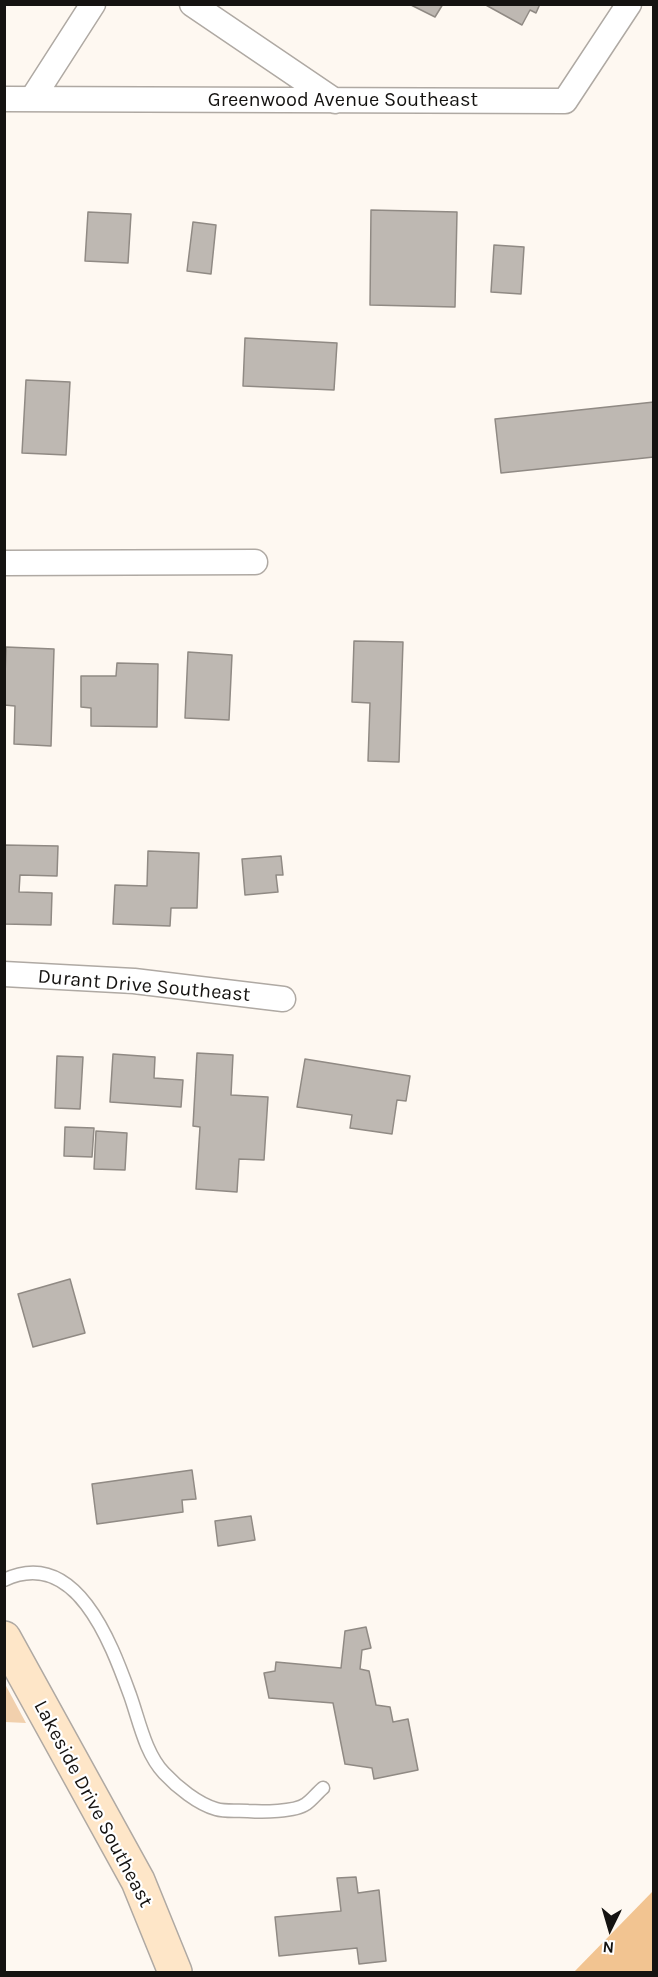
<!DOCTYPE html>
<style>
body{margin:0}
#map{position:relative;width:658px;height:1977px;overflow:hidden;background:#fef8f1;font-family:Karla,sans-serif}
canvas{display:block}
.frame{position:absolute;inset:0;border:6px solid #151311;pointer-events:none}
.north{position:absolute;left:580px;top:1899px;width:60px;height:60px;-webkit-text-stroke:4px #fff;paint-order:stroke;rotate:185deg;font-size:16px;font-weight:700;line-height:24px;text-align:center;color:#151311}
.north::after{content:'';display:block;margin:auto;width:21px;height:27px;background:#151311;clip-path:polygon(50% 0,100% 100%,50% 72%,0 100%)}
</style>
<div id="map">
<canvas width="658" height="1977"></canvas>
<div class="frame"></div>
<div class="north">N</div>
</div>
<script>
const c = document.querySelector('canvas').getContext('2d');
c.lineJoin = 'round';
function fill(path, color) {
  c.fillStyle = color;
  c.fill(path, 'evenodd');
}
function trace(path, color, width, dash) {
  c.strokeStyle = color;
  c.lineWidth = width;
  c.lineCap = dash ? 'butt' : 'round';
  c.setLineDash(dash || []);
  c.stroke(path);
}
function label(font, color, halo, rows, align = 'center') {
  c.font = font + ' Karla,sans-serif';
  c.lineWidth = 4.5;
  c.setLineDash([]);
  c.textBaseline = 'middle';
  c.strokeStyle = halo;
  c.fillStyle = color;
  for (const [text, x, y, turn = 0] of rows) {
    c.save();
    c.translate(x, y);
    c.rotate((+turn || 0) * Math.PI / 180);
    c.textAlign = isNaN(turn) ? turn : align;
    if (halo) c.strokeText(text, 0, 0);
    c.fillText(text, 0, 0);
    c.restore();
  }
}
const green = new Path2D(`
 M5,1684L26,1723L5,1722Z`);
const water = new Path2D(`
 M653,1891V1972H574Z`);
const building = new Path2D(`
 M409,4H443L435,17Z
 M484,4H540L536,13L530,10L522,25Z
 M371,210L457,212L455,307L370,305Z
 M88,212L131,214L128,263L85,261Z
 M193,222L216,225L211,274L187,271Z
 M494,245L524,247L521,294L491,292Z
 M245,338L337,343L334,390L243,386Z
 M26,380L70,382L66,455L22,453Z
 M654,402V457L501,473L495,419Z
 M354,641L403,642L399,762L368,761L370,703L352,702Z
 M6,647L54,649L51,746L14,744L15,706L4,705Z
 M188,652L232,655L229,720L185,718Z
 M117,663L158,664L157,727L91,726V708L81,707V676H116Z
 M4,845L58,846L57,876L20,875L19,892L52,893L51,925L4,924Z
 M148,851L199,853L197,908H171L170,926L113,924L115,885L147,886Z
 M281,856L283,875H276L278,892L245,895L242,859Z
 M197,1053L233,1055L231,1095L268,1097L264,1160L239,1159L237,1192L196,1189L200,1127L193,1126Z
 M113,1054L155,1057L154,1078L183,1080L181,1107L110,1102Z
 M57,1056L83,1057L80,1109L55,1108Z
 M305,1059L410,1076L406,1101L397,1100L392,1134L350,1128L352,1115L297,1107Z
 M65,1127L94,1128L92,1157L64,1156Z
 M96,1131L127,1133L125,1170L94,1169Z
 M70,1279L85,1333L33,1347L18,1294Z
 M192,1470L196,1499L182,1500L183,1512L97,1524L92,1484Z
 M251,1516L255,1540L218,1546L215,1521Z
 M366,1627L371,1648L362,1650L360,1669L369,1671L376,1705L390,1707L393,1722L408,1719L418,1770L374,1779L372,1768L345,1764L333,1703L269,1698L264,1673L275,1671L276,1662L341,1668L345,1631Z
 M356,1877L358,1893L379,1890L386,1961L359,1964L357,1948L279,1956L275,1917L341,1911L337,1878Z`);
const service = new Path2D(`
 M4,1580C76,1546 111,1643 130,1695C139,1720 145,1753 164,1773C177,1787 198,1804 216,1809C226,1812 238,1810 248,1811C262,1812 295,1812 306,1804C312,1800 317,1793 323,1788`);
const minor = new Path2D(`
 M192,4L335,101
 M4,99L565,101L629,4
 M32,99L93,4
 M4,563L255,562
 M4,974L134,981L283,999`);
const secondary = new Path2D(`
 M4,1638L138,1881L175,1972`);
const streetNames = [
 ["Greenwood Avenue Southeast",343,100],
 ["Durant Drive Southeast",144,986,5],
 ["Lakeside Drive Southeast",93,1804,62]
];
fill(green, '#f1d0ad');
fill(water, '#f2c491');
fill(building, '#beb8b2');
trace(building, '#908a84', 1.5);
trace(service, '#afa9a3', 15);
trace(minor, '#afa9a3', 27);
trace(secondary, '#afa9a3', 36);
trace(service, '#fff', 12);
trace(minor, '#fff', 24);
trace(secondary, '#fee6c8', 33);
label('20px', '#151311', '#fff', streetNames);
</script>
